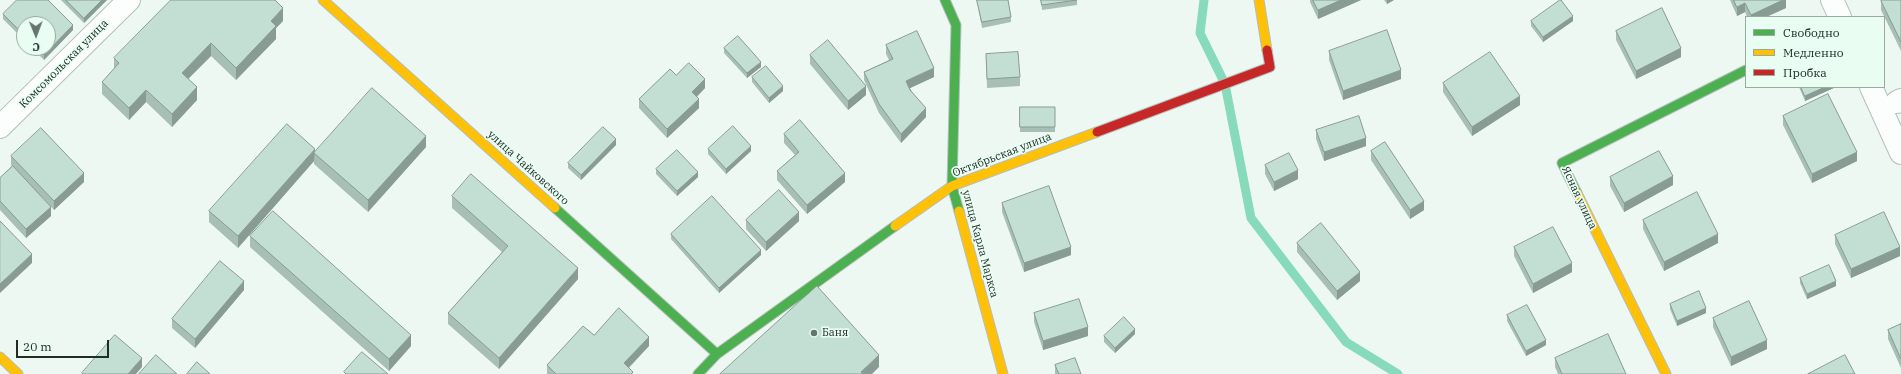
<!DOCTYPE html>
<meta charset="utf-8">
<style>
body{margin:0}
#map{position:relative;width:1901px;height:374px;overflow:hidden;background:#eef8f3;font-family:"IBM Plex Serif",serif}
canvas{display:block}
.legend{position:absolute;left:1745px;top:16px;width:140px;height:72px;box-sizing:border-box;background:#e9fdf3;border:1px solid #99aaa1;margin:0;padding:5px 7px;list-style:none;font-size:12px;color:#202d27}
.legend li{display:flex;align-items:center;gap:8px;height:20px}
.legend b{width:20px;border:1px solid #99aaa1}
.north{position:absolute;left:16px;top:16px;width:40px;height:40px;box-sizing:border-box;background:#e9fdf3;border:1px solid #99aaa1;border-radius:50%;rotate:179deg;font-size:11px;font-weight:700;line-height:16px;text-align:center;color:#202d27}
.north::after{content:'';display:block;margin:auto;width:14px;height:18px;background:#68746e;clip-path:polygon(50% 0,100% 100%,50% 72%,0 100%)}
.scale{position:absolute;left:16px;top:340px;width:93px;height:18px;box-sizing:border-box;border:2px solid #202d27;border-top:0;padding-left:5px;font-size:12px;line-height:14px;white-space:nowrap;color:#202d27;-webkit-text-stroke:3px #e9fdf3;paint-order:stroke}
</style>
<div id="map">
<canvas width="1901" height="374"></canvas>
<ul class="legend">
<li><b style="height:5px;background:#4caf50"></b>Свободно</li>
<li><b style="height:5px;background:#ffc107"></b>Медленно</li>
<li><b style="height:5px;background:#c62828"></b>Пробка</li>
</ul>
<div class="north">С</div>
<div class="scale">20 m</div>
</div>
<script>
const c = document.querySelector('canvas').getContext('2d');
c.lineJoin = 'round';
function trace(path, color, width, dash) {
  c.strokeStyle = color;
  c.lineWidth = width;
  c.lineCap = dash ? 'butt' : 'round';
  c.setLineDash(dash || []);
  c.stroke(path);
}
function fill(path, color) {
  c.fillStyle = color;
  c.fill(path, 'evenodd');
}
function label(font, color, halo, rows, align = 'center') {
  c.font = font + ' "IBM Plex Serif",serif';
  c.lineWidth = 3.5;
  c.setLineDash([]);
  c.textBaseline = 'middle';
  c.strokeStyle = halo;
  c.fillStyle = color;
  for (const [text, x, y, turn = 0] of rows) {
    c.save();
    c.translate(x, y);
    c.rotate((+turn || 0) * Math.PI / 180);
    c.textAlign = isNaN(turn) ? turn : align;
    if (halo) c.strokeText(text, 0, 0);
    c.fillText(text, 0, 0);
    c.restore();
  }
}
const stream = new Path2D(`
 M1204,0L1200,33L1225,84L1251,218L1346,342L1398,374`);
const street = new Path2D(`
 M1832,0L1840,17
 M1871,87L1901,153
 M1897,102L1901,100
 M0,127L129,0`);
const fast = new Path2D(`
 M945,0L956,25L952,186L959,211
 M1577,193L1562,163L1746,70
 M555,208L717,354
 M698,374L717,354L895,226`);
const slow = new Path2D(`
 M323,0L555,208
 M1259,0L1267,50
 M1577,193L1666,374
 M959,211L1003,374
 M895,226L952,186L1097,132
 M0,357L18,374`);
const jam = new Path2D(`
 M1097,132L1270,67L1267,50`);
const wall = new Path2D(`
 M61,0H107L84,23Z
 M977,0H1008L1011,17V22L982,28Z
 M1041,0H1077V5L1042,10Z
 M1310,0H1361L1318,19L1310,2Z
 M1384,0H1394L1387,4Z
 M1730,0H1786V8L1766,17H1747L1745,12L1737,16Z
 M1901,0V51L1881,10V1Z
 M3,14L73,30L44,60L32,48H48L24,24V40L3,19Z
 M283,21L276,28V39L236,80L211,56L188,79L197,100L172,127L146,102L129,120L102,94V82L114,69V58Z
 M1531,21H1573L1543,42L1531,26Z
 M1616,31L1681,57L1636,79L1616,40Z
 M886,45L934,77L910,88L926,117L901,143L879,113L864,80V72L889,60L886,54Z
 M724,48L761,67L747,78L724,53Z
 M1329,51L1401,79L1343,100L1329,60Z
 M986,54L1020,77V86L987,88Z
 M810,55L866,95L848,110L810,64Z
 M752,77L783,91L769,103L752,82Z
 M1443,83L1520,105L1472,136L1443,92Z
 M1799,87H1836L1805,101Z
 M705,88L697,97L699,108L667,138L639,108V99Z
 M1020,107H1055V132H1020Z
 M1783,116L1857,161L1812,183L1783,125Z
 M1316,130L1366,146L1324,161L1316,139Z
 M784,134L845,182L807,214L777,180V171L795,155L784,143Z
 M616,145L581,180L568,168V163Z
 M426,147L368,212L314,164V161L238,248L209,222V211L315,152Z
 M708,149L751,151L726,174L708,154Z
 M1371,151L1424,210L1410,219L1371,160Z
 M11,156L84,182L54,210L39,194L51,216L26,238L0,210V178L12,166L11,165Z
 M1265,165L1298,179L1274,191L1265,174Z
 M656,169L698,177L677,196L656,174Z
 M1610,177L1673,185L1624,212L1610,186Z
 M452,196L578,279L499,369L448,324V313L502,252L452,208Z
 M1002,203L1071,255L1024,272L1002,212Z
 M746,220L799,221L766,251L746,229Z
 M1643,220L1718,243L1664,271L1643,229Z
 M671,234L761,255L719,293L671,239Z
 M1835,235L1900,256L1851,278L1835,244Z
 M250,236L411,346L389,371L250,247Z
 M1297,243L1360,281L1337,300L1297,252Z
 M1514,247L1572,272L1533,293L1514,256Z
 M1800,278L1836,286L1807,299L1800,283Z
 M244,290L195,348L172,328V319Z
 M1670,304L1706,313L1677,326L1670,309Z
 M1034,313L1088,336L1043,350L1034,322Z
 M1507,315L1546,345L1526,356L1507,321Z
 M1713,318L1767,349L1731,366L1713,327Z
 M1901,324V368L1888,339V330Z
 M1135,334L1115,353L1104,342V336Z
 M594,335L649,346L629,368L633,374H547V365Z
 M1555,358L1626,374H1558L1555,367Z
 M1055,365L1081,374H1055Z`);
const shadedWall = new Path2D(`
 M102,0H107L84,23V18Z
 M1341,0H1361L1318,19V10Z
 M1387,0H1394L1387,4Z
 M1783,0H1786V8L1766,17H1751V15Z
 M1745,3V12L1737,16V7Z
 M283,8V21L276,28V39L236,80V68L271,21Z
 M1573,16V21L1543,42V37Z
 M73,25V30L44,60V55Z
 M211,43V56L182,85V73Z
 M1681,48V57L1636,79V71Z
 M761,62V67L747,78V73Z
 M934,68V77L906,90V81Z
 M1401,70V79L1343,100V91Z
 M705,79V88L692,101V92Z
 M783,86V91L769,103V98Z
 M866,86V95L848,110V101Z
 M197,87V100L172,127V114Z
 M1825,87H1836L1805,101V96Z
 M146,90V102L129,120V108Z
 M1520,96V105L1472,136V127Z
 M699,99V108L667,138V129Z
 M926,108V117L901,143V134Z
 M426,136V147L368,212V200Z
 M1366,138V146L1324,161V152Z
 M616,139V145L581,180V175Z
 M751,146V151L726,174V169Z
 M315,149L314,161L238,248V236Z
 M1857,152V161L1812,183V174Z
 M1298,170V179L1274,191V182Z
 M698,172V177L677,196V191Z
 M84,173V182L54,210V201Z
 M845,173V182L807,214V205Z
 M1673,176V185L1624,212V203Z
 M1424,201V210L1410,219V210Z
 M51,207V216L26,238V229Z
 M799,212V221L766,251V242Z
 M1718,234V243L1664,271V262Z
 M1071,247V255L1024,272V263Z
 M1900,247V256L1851,278V269Z
 M761,250V255L719,293V288Z
 M32,254V263L0,293V284Z
 M1572,263V272L1533,293V284Z
 M578,268V279L499,369V358Z
 M1360,272V281L1337,300V291Z
 M244,281V290L195,348V339Z
 M1836,281V286L1807,299V294Z
 M1706,308V313L1677,326V321Z
 M1088,327V336L1043,350V341Z
 M1135,329V334L1115,353V348Z
 M411,335V346L389,371V359Z
 M649,337V346L624,372V363Z
 M1546,340V345L1526,356V351Z
 M1767,340V349L1731,366V357Z
 M879,355V367L872,374H861V372Z
 M142,358V367L136,374H128Z`);
const building = new Path2D(`
 M17,0H48L73,25L44,55L37,48H48V24H24V35L3,14Z
 M66,0H102L84,18Z
 M171,0H275L283,8L271,21L276,26L236,68L211,43L182,73L197,87L172,114L146,90L129,108L102,82L119,63L114,58Z
 M977,0H1008L1011,17L982,22Z
 M1041,0H1077L1042,5Z
 M1313,0H1341L1318,10Z
 M1560,0H1561L1573,16L1543,37L1531,21Z
 M1734,0H1783L1751,15L1745,3L1737,7Z
 M1883,0H1901V42L1881,1Z
 M1662,8L1681,48L1636,71L1616,31Z
 M1387,30L1401,70L1343,91L1329,51Z
 M917,31L934,68L906,81L910,90L926,108L901,134L879,104L864,72L893,59L886,45Z
 M738,36L761,62L747,73L724,48Z
 M828,40L866,86L848,101L810,55Z
 M1018,52L1020,77L987,79L986,54Z
 M1490,52L1520,96L1472,127L1443,83Z
 M689,63L705,79L692,92L699,99L667,129L639,99L670,69L676,75Z
 M766,66L783,86L769,98L752,77Z
 M1801,87H1825L1805,96Z
 M372,88L426,136L368,200L314,153Z
 M1828,94L1857,152L1812,174L1783,116Z
 M1020,107H1055V127H1020Z
 M1359,116L1366,138L1324,152L1316,130Z
 M800,120L845,173L807,205L777,171L799,152L784,134Z
 M287,124L315,149L238,236L209,211Z
 M733,126L751,146L726,169L708,149Z
 M603,127L616,139L581,175L568,163Z
 M41,128L84,173L54,201L11,156Z
 M1385,142L1424,201L1410,210L1371,151Z
 M677,150L698,172L677,191L656,169Z
 M1659,151L1673,176L1624,203L1610,177Z
 M1289,153L1298,170L1274,182L1265,165Z
 M13,166L51,207L26,229L0,201V178Z
 M471,174L578,268L499,358L448,313L508,246L452,196Z
 M1049,186L1071,247L1024,263L1002,203Z
 M779,190L799,212L766,242L746,220Z
 M1697,192L1718,234L1664,262L1643,220Z
 M712,196L761,250L719,288L671,234Z
 M273,211L411,335L389,359L250,236Z
 M1884,212L1900,247L1851,269L1835,235Z
 M0,221L32,254L0,284Z
 M1321,223L1360,272L1337,291L1297,243Z
 M1553,227L1572,263L1533,284L1514,247Z
 M220,261L244,281L195,339L172,319Z
 M1829,265L1836,281L1807,294L1800,278Z
 M817,286L879,355L861,372L863,374H720Z
 M1699,291L1706,308L1677,321L1670,304Z
 M1079,299L1088,327L1043,341L1034,313Z
 M1749,301L1767,340L1731,357L1713,318Z
 M1527,305L1546,340L1526,351L1507,315Z
 M619,308L649,337L624,363L633,372L631,374H556L547,365L583,326L594,335Z
 M1124,317L1135,329L1115,348L1104,336Z
 M1901,324V359L1888,330Z
 M1608,334L1626,374H1562L1555,358Z
 M115,335L142,358L128,374H83L82,373Z
 M362,352L388,374H346L344,372Z
 M156,355L177,374H139Z
 M1845,355L1855,374H1808Z
 M1075,358L1081,374H1059L1055,365Z
 M197,362L210,374H187Z`);
const markers = [
 [814,333,4,"#68746e"]
];
const streetNames = [
 ["Комсомольская улица",64,64,-45],
 ["Октябрьская улица",1002,155,-21],
 ["улица Чайковского",528,168,42],
 ["Ясная улица",1579,198,65],
 ["улица Карла Маркса",980,244,75]
];
const poiNames = [
 ["Баня",822,333]
];
trace(stream, '#87daba', 9);
trace(street, '#b4bfba', 24);
trace(fast, '#b4bfba', 11);
trace(slow, '#b4bfba', 11);
trace(jam, '#b4bfba', 11);
trace(street, '#fcfefd', 22);
trace(fast, '#4caf50', 9);
trace(slow, '#ffc107', 9);
trace(jam, '#c62828', 9);
fill(wall, '#a8bfb5');
fill(shadedWall, '#889b94');
fill(building, '#c3ded3');
trace(building, '#889b94', 1);
for (const [x, y, r, color] of markers) {
  const dot = new Path2D();
  dot.arc(x, y, r, 0, 2 * Math.PI);
  c.fillStyle = color;
  c.fill(dot);
  trace(dot, '#e9fdf3', 1.5);
}
label('11px', '#202d27', '#e9fdf3', streetNames);
label('11px', '#202d27', '#e9fdf3', poiNames, 'left');
</script>
